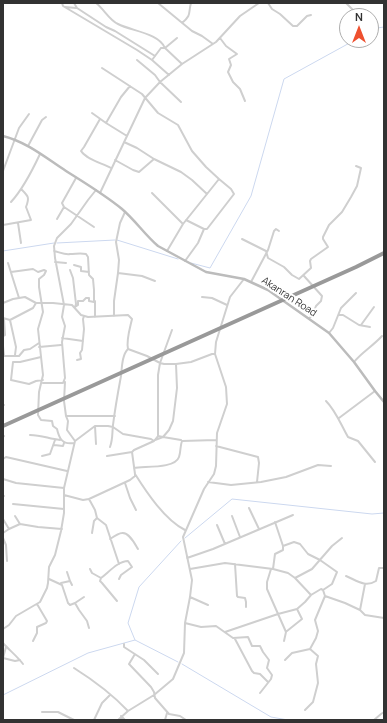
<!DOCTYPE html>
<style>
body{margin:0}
#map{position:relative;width:387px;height:723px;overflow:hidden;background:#fff;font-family:Manrope,sans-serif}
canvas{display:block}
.frame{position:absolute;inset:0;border:4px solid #323232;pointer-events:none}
.north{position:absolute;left:339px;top:8px;width:40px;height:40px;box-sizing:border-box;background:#fff;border:1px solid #adadad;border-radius:50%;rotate:0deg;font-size:11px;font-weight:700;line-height:16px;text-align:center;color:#323232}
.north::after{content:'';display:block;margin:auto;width:14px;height:18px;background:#ee502f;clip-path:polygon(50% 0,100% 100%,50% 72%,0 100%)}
</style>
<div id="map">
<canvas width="387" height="723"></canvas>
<div class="frame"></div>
<div class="north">N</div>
</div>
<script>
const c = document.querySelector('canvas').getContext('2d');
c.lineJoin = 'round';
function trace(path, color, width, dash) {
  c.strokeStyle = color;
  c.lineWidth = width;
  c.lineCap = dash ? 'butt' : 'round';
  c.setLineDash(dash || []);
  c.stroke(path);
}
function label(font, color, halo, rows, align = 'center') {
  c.font = font + ' Manrope,sans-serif';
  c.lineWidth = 4;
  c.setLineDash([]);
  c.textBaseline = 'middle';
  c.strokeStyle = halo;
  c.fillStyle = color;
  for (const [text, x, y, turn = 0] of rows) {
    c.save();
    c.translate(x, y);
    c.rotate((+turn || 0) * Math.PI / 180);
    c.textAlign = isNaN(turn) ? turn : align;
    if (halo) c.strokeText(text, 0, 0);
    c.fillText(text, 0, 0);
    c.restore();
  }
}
const stream = new Path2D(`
 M371,31L377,28L384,27
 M117,240L178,259
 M57,243L115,240
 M3,251L54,243
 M191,263L210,268L251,196L284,79L355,40
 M185,538L232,499L372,514L384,513
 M135,640L128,623L139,587L181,541
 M182,664L271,717L288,720
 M3,695L88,653L135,640L178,662`);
const street = new Path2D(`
 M62,3L63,6L137,50L152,60L169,75
 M74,3L77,8L106,27L115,31L155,56
 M96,3C104,9 109,20 118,24C131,31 159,33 165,48L182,64
 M158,3L192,31L202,36L213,44
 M268,3L272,9L280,14L293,26H297L307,16L311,15
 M346,3L359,16
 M65,7L76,8
 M182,23C192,15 188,13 191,3
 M220,38L226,46L237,54L229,59L231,65L228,72L233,82L240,89L245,101
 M161,48H165L177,38
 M137,60L155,75L160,82L181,102
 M152,60L161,48
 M102,68L142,94L158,113L178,125L192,151L206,167L219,179L183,224L167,251
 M92,113L106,123
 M100,119L84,147L81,151C87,160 102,163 111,168
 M127,136L106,123L121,97L130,86
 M124,142L137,148L154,159L181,172L192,180L207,194
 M28,146L42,120L46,117
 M115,160L133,170L139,172L154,159
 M3,171L19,128L29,114
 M100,193L145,98L160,82L182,64L216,42L240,16L259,3
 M152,193L183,224
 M11,202C23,189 33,169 40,154
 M64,207L94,227
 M57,219L64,207L62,203L76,178
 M186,220L204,229H207L234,194L231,189L219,179
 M18,223L21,243
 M3,225L31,220L26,207C30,197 28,196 21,189
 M242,239L266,251L268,258L284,267L292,275L299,279L311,268L310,261L311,259L328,247L323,239V237L329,225L342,212L351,197L357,186L361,168L356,166
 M54,251C59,252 65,255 70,254C76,254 80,253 86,254L88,257L89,275L93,279L94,290V302L89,301V298H86L83,301H78V305L75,307
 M185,261L198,243L204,229
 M55,262L66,263
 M8,263L19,298
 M74,265L81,267V271L89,272
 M70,270L73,278L76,304L75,307
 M11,272L33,269L38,272L44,270L46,271L44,275L39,279V287L43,312L38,329L43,375L39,392L38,415L41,420L52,421L53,426L57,429C59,438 62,445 74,443
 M118,273L142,276L155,281
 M304,276L322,296L321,301L316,306L312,316L309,318
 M251,282L268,250L274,231L276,229L279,231
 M202,297L212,298L227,305
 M3,303L13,299L25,297L36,303H53L72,305L81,315L88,317L128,315L132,319C130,328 126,340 128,349L147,356L160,363L164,364H176L191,362L212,354H215
 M339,315H343L359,325L370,327
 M114,316V301L118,273L119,260L116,242L120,223L125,212
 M95,317V301
 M3,318L10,320L33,308L36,303
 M10,320L16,347L15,355
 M361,325L374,307
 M329,333L333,328L341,308L356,293
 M3,336L5,335L4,319
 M62,338L83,341
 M3,346L4,356
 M39,347L61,345
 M3,356H19L24,350L30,349L39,343
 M41,357L20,362H13L11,380L29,384L36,381L43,380
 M77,360L81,359L80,353L82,350L84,329L83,319L84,316
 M354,362C362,352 373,346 382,336
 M65,382L64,401L66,416
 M43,383H63L65,378L62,342L65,326L62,317L64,305L55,258L54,246L57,238L71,224L88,200L96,190
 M326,401C336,411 341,425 348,437L358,441L375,462
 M3,405H4
 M339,418L375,391
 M95,426L96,444
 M30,435C42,435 49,439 60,440
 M158,436L163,437L169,430L173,421L177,388L176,364
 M3,437L4,436
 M155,440L163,437L181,440
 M75,441L67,430L68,421L66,416H115
 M154,441L158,436V375L160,363L172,330
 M54,445L63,446L64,443
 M216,446L258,457L259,463L257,482
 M110,447C113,439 112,433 113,425C115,409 118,392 121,376C122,367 122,355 128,349
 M42,456L50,454L55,440
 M107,456L132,452
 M3,459L6,457L67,471
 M134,468C144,466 175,469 179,457C181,451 180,446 182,441L216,440
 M135,474C147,493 165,520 185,530
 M3,479L16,483L64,488
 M208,482L231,485L261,482L286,477L318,465L331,466
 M125,483L130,498L136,510
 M3,496H4
 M89,499L95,510L97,518L106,525L119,564
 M13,504L64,509
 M249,508L259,529
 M15,516L20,524L38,527L62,529
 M232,516L240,537
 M3,519L9,529
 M217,525L225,544
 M3,533L9,529L20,524
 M92,533L94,521L97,518
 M3,538L6,545L7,561
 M110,539C113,537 119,533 122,533C129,532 135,544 138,549
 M283,546L294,542L300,544L308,554L320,560L337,572L332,584L323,590
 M187,558L213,549L293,515
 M235,564L237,596L238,597L245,598L246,602V607
 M90,569L92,573L101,578C109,572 118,561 128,561L132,567L121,575L119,579
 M190,569L225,563L273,569L288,573L295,578L311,595L321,589L323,590L325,596L345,603L360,610L365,615L384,618
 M271,569L267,582V589L286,632L284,641
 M273,569L275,554L283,550V546L275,522
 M67,572L70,581
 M346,576C356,580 365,588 376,581L379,568H384
 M101,578L100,581L102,583L117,601
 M295,578L312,569L332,546L342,538
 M49,579L62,585L68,603L70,605L75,603L79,610L87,621L89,628
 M61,583L70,581L72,585
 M190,597L208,605
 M75,603L84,597
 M360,610L365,584
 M185,623L201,627L216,626L233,638L248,637L252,646H260L263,652L269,660L267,668L272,675L271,679L260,693
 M3,629L9,625L16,616L40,602L47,588L48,583L49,567L55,555L61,531L64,513V488L75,441L95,426H108L113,427L123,434L151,439L154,441L134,450L132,452L135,474V476L130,480L89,499L83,500L64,495
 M287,631L302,619L297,609
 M225,632L278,614L297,609L305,602L311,595
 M235,639L252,671L254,673L260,674L268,682
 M33,641L37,633V627L46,623L47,621L37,604
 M3,643C9,650 17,656 23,664
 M124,644V647L144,660L158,674
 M6,647L3,658L15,661L20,660
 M135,654L129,664L151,687L154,692L155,698L169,714L180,716L186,720
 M285,660L292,653L310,649
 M74,668C93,680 112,694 128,711
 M305,710L313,702L318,683L316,664L318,656L310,649L316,638L318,631L315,620L325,596
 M42,712H58L74,720
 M121,716L125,720
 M94,720L102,703L110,695
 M118,720L128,711L154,695L173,679L184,653L185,623L190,597L192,580L183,537L204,489L214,474L216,466L217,433L227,404L226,387L215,354L216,342L230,297L244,279
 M165,720L167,713
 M374,720L381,714L384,712`);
const secondary = new Path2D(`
 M3,136C27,142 46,158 66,171C85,183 105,195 122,209C135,220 145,235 158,246L206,272L244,279L268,290L329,333L354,362L375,391L384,402`);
const highway = new Path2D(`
 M3,426L356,267L384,253`);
const streetNames = [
 ["Akanran Road",289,297,33]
];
trace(stream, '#ccd8ef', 1);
trace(street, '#cfcfcf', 2);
trace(secondary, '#bcbcbc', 2.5);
trace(highway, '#999', 4);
label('10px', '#323232', '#fff', streetNames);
</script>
